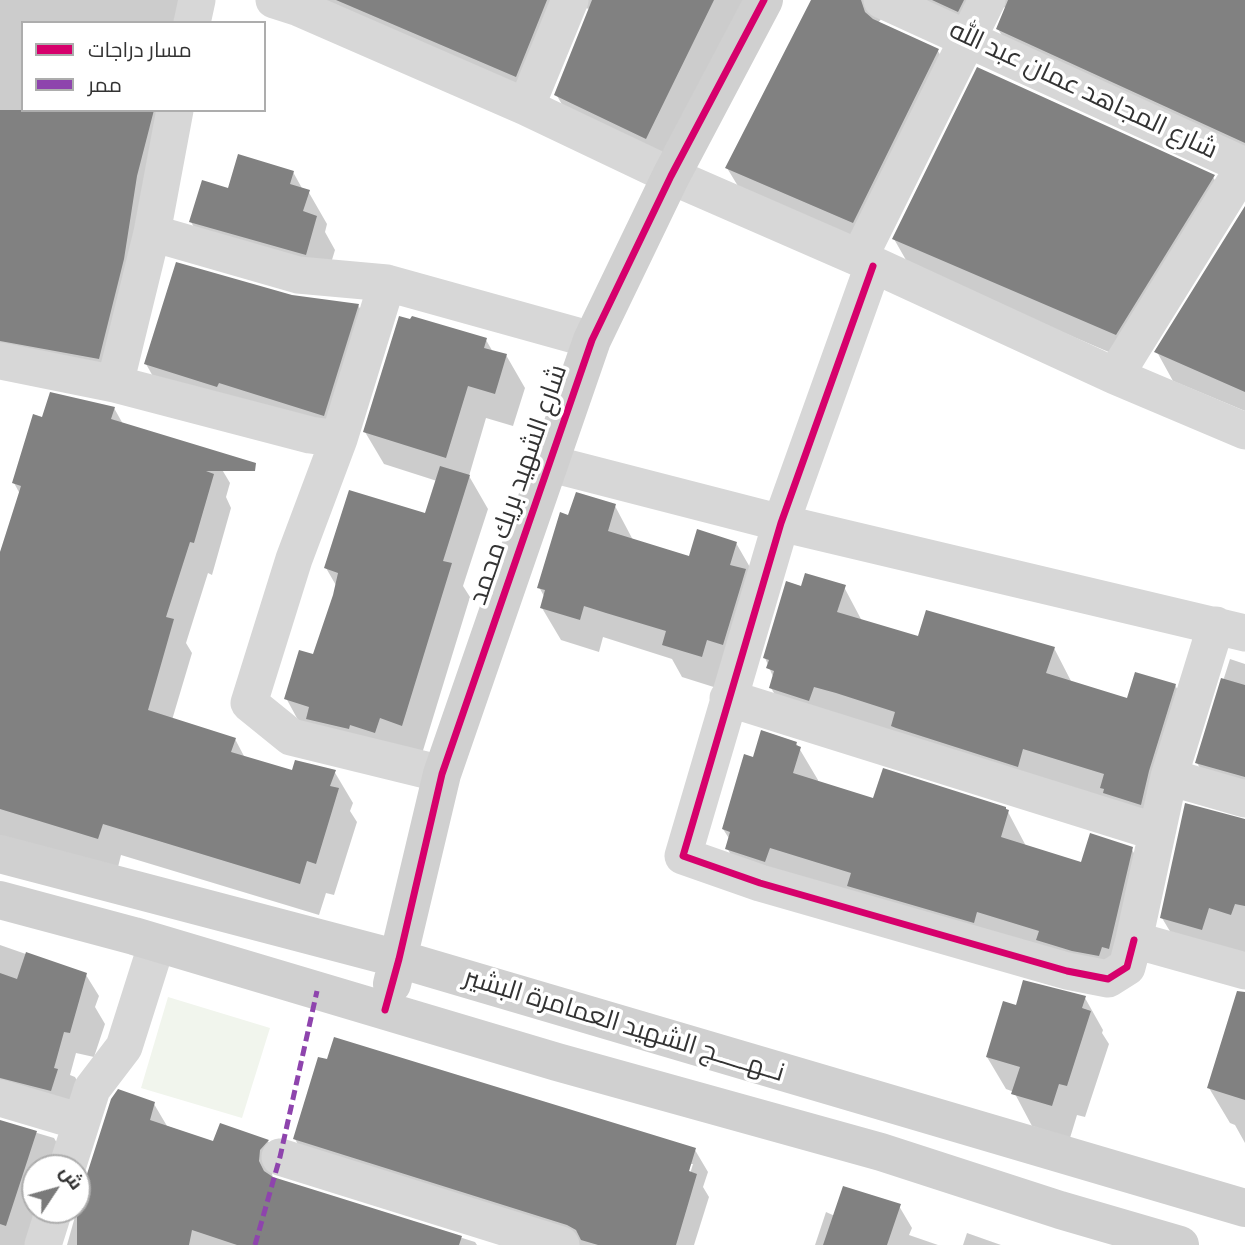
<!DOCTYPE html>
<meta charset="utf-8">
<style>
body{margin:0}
#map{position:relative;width:1245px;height:1245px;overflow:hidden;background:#fff;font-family:Signika,Cairo,sans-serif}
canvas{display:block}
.legend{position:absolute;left:21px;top:21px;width:245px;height:91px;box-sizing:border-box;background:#fff;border:2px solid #adadad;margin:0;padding:9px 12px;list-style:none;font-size:21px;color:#333}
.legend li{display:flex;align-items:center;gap:14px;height:35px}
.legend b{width:35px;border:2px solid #adadad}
.north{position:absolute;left:21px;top:1154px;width:70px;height:70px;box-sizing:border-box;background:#fff;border:2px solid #adadad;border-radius:50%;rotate:54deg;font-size:19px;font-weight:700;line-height:28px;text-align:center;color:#333}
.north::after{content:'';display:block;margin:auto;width:24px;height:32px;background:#7a7a7a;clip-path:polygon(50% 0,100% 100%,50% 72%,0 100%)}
</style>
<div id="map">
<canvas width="1245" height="1245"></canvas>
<ul class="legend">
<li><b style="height:9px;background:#d6006c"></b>مسار دراجات</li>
<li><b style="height:9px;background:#8e44ad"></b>ممر</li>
</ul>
<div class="north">ش</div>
</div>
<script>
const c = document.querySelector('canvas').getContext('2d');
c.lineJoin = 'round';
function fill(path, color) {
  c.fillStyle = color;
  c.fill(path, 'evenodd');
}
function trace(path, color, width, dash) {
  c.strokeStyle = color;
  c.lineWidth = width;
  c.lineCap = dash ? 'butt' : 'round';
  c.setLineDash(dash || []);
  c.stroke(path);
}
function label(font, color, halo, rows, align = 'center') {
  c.font = font + ' Signika,Cairo,sans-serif';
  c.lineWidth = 7;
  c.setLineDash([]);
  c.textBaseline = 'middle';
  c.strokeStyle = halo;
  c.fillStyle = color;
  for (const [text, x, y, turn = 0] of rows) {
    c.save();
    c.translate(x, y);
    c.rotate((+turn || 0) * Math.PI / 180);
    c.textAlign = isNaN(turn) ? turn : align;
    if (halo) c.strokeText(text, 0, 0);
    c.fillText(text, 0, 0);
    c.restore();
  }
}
const green = new Path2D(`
 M168,997L270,1028L242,1118L141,1088Z`);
const shadow = new Path2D(`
 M0,0H183L196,23H23V110H180L117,390L0,366Z
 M286,0H745L663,167L573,124L556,94L591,9L584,8L533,105Z
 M813,0H1245V163L1015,58L998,29L1008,8L1002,7L984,20L887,11L878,23L938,51L954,79L869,251L744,196L727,168Z
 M293,172L303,190L308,191L327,224L325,232L335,250L324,286L209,254L191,222L229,190Z
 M1213,177L1229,204L1132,362L910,267L894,239Z
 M1245,209V411L1173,381L1157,352Z
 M292,297L358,305L376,337L342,447L164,396L146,364Z
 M486,340L493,352L506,355L525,388L513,426L486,418L469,476L488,509L463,586L470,597L421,757L304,731L286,698L314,656L337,587L326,568L426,516L437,481L384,464L365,432Z
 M114,408L123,424L211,451L230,483L226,497L231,508L212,575L208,573L186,643L192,653L172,720L235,739L245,758L293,772L334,771L353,803L350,811L357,822L334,895L326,893L319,915L121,855L117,871L0,839V553L20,494L14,483L43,419Z
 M615,506L633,540L690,558L736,543L755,576L720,689L682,677L672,659L603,637L599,652L561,640L542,608L545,598L539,587L569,517Z
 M844,587L862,621L919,639L1054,648L1072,683L1128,700L1175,685L1193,718L1159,837L790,720L771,688L774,679L765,658L802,588Z
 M1230,659L1245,664V806L1218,798L1197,763Z
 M796,743L818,780V783L875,800L1008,812L1026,846L1082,864L1131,848L1150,880L1127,980L746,881L727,848L730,840L723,829L755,759Z
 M1245,821V972L1183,953L1162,918Z
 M0,945L86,975L99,996L95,1007L105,1024L94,1057L76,1053L70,1075L75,1077L87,1099L0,1103Z
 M1085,998L1103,1030L1102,1033L1109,1044L1085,1117L1077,1115L1070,1138L1032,1126L1014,1092L1006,1089L987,1057L1017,1008Z
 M1245,1019V1143L1235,1125L1230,1123L1209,1088Z
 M154,1104L167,1126L214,1143L268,1141L280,1163L272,1173L273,1179L475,1242L477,1245H67L76,1213L62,1211L40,1245H0V1122L54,1138L67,1160L64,1168H35V1210H77V1188Z
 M295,1139L695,1150L708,1172L703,1187L709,1197L694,1245H576L307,1161ZM690,1164H693L688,1180Z
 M899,1206L912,1228L909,1235L938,1245H815L826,1212L835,1216Z
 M967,1233L1001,1245H963Z`);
const building = new Path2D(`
 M336,0H547L516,77Z
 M592,0H714L646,139L554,95Z
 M811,0H861L865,12L873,19L939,49L853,223L725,168Z
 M932,0H964L958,12Z
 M1008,0H1245V143L996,29Z
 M977,67L1215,175L1116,335L892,239Z
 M0,110H154L137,176L124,259L99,359L0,341Z
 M238,154L294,171L290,184L310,190L303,211L317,216L306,255L189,222L202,180L228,188Z
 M1245,206V392L1154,352Z
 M176,262L292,295L359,304L324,416L219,383L217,387L144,364Z
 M399,316L410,319L412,316L487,338L484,348L507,354L495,394L468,386L446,458L363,432Z
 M50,392L115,407L111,419L256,463L255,471H206L214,474L194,543L190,542L166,617L174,619L148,710L236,738L231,752L292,770L295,760L336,770L330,786L339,788L316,864L307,861L300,884L103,824L98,839L0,809V552L21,486L12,483L33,414L42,417Z
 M440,466L470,475L443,561L452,563L402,726L380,718L375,733L350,725L349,729L306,719L309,707L284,699L299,650L313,654L333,595L338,573L324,568L349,490L425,513Z
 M576,492L616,504L608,531L689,556L697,529L737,542L730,565L746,569L723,645L707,640L702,657L662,645L666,631L606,613L584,606L580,620L540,608L545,590L537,588L560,512L568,515Z
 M805,573L846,585L837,612L918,636L926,610L1055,647L1046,673L1127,698L1135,672L1176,684L1149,771L1141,805L1103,793L1104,789L1100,788L1104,774L1023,749L1018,767L896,728L891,726L895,712L836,693L814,687L809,701L769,688L774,671L766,668L769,660L763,658L786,581L801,586Z
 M1221,678L1245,685V777L1195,763Z
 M761,730L797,742L796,745L801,747L793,773L873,798L883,768L1006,807V809L1009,810L1001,837L1081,862L1090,833L1133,847L1109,949L1102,947L1099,956L1072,951L1036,940L1039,931L977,912L974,923L847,886L851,873L770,848L765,862L725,849L730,832L722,829L744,754L753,757Z
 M1185,803L1245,819V906L1235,904L1231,915L1209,908L1202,930L1160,918Z
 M26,952L87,973L70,1033L64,1032L54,1068L58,1069L51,1091L0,1078V973L17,979Z
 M1023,980L1086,996L1082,1008L1091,1011L1067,1086L1059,1084L1052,1106L1011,1094L1020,1067L986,1057L1003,1001L1016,1005Z
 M1237,991L1245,992V1100L1207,1088Z
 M334,1037L696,1148L689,1171L697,1174L676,1245H598L581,1240L576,1230L567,1225L293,1139L318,1057L327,1059Z
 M118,1089L155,1102L150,1120L213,1141L220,1123L269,1140L260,1150L259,1161L264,1171L273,1177L462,1236L459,1245H237L192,1230L189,1245H77V1186L87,1174L111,1099Z
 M0,1120L37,1131L6,1226L0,1224Z
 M843,1186L901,1204L887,1245H823Z`);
const street = new Path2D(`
 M274,0L299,8L526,107L671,176L859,258L1115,376L1245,431
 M882,0L1245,166
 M192,23L197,0
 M526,107L570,0
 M152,233L298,275L387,283L592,340
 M859,258L987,0
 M873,266L781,523L683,856L760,883L1067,971L1108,979L1127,967L1134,940
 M0,361L115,384L310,435L339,439L294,559L249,703L291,737L442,774
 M1115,376L1245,166
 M115,384L152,233L175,110
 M339,439L387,283
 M548,463L781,523L1245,633
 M1216,625L1169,777L1134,940L1245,971
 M728,698L1156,832
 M1169,777L1245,799
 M0,1098L81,1122
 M280,1157L561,1245
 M67,1168L92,1089L124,1047L157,943
 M43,1245L54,1210`);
const secondary = new Path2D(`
 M0,854L399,959L1245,1208
 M0,900L134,936L557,1062L881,1152L1060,1210L1180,1245
 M392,984L442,774L592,340L671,176L764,0`);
const quiet = new Path2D(`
 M255,1245L280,1157L317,991`);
const cycleway = new Path2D(`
 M873,266L781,523L683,856L760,883L1067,971L1108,979L1127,967L1134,940
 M385,1010L399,959L442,774L592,340L671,176L764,0`);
const streetNames = [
 ["شارع المجاهد عمان عبد الله",1083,91,25],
 ["شارع الشهيد بريك محمد",519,485,-71],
 ["نــهـــــج الشهيد العمامرة البشير",624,1026,17]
];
fill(green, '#f1f5ed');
fill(shadow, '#0003');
fill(building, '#818181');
trace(street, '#d7d7d7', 37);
trace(secondary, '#d0d0d0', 38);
trace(quiet, '#8e44ad', 5, [10, 5]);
trace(cycleway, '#d6006c', 7);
label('26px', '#333', '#fff', streetNames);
</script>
